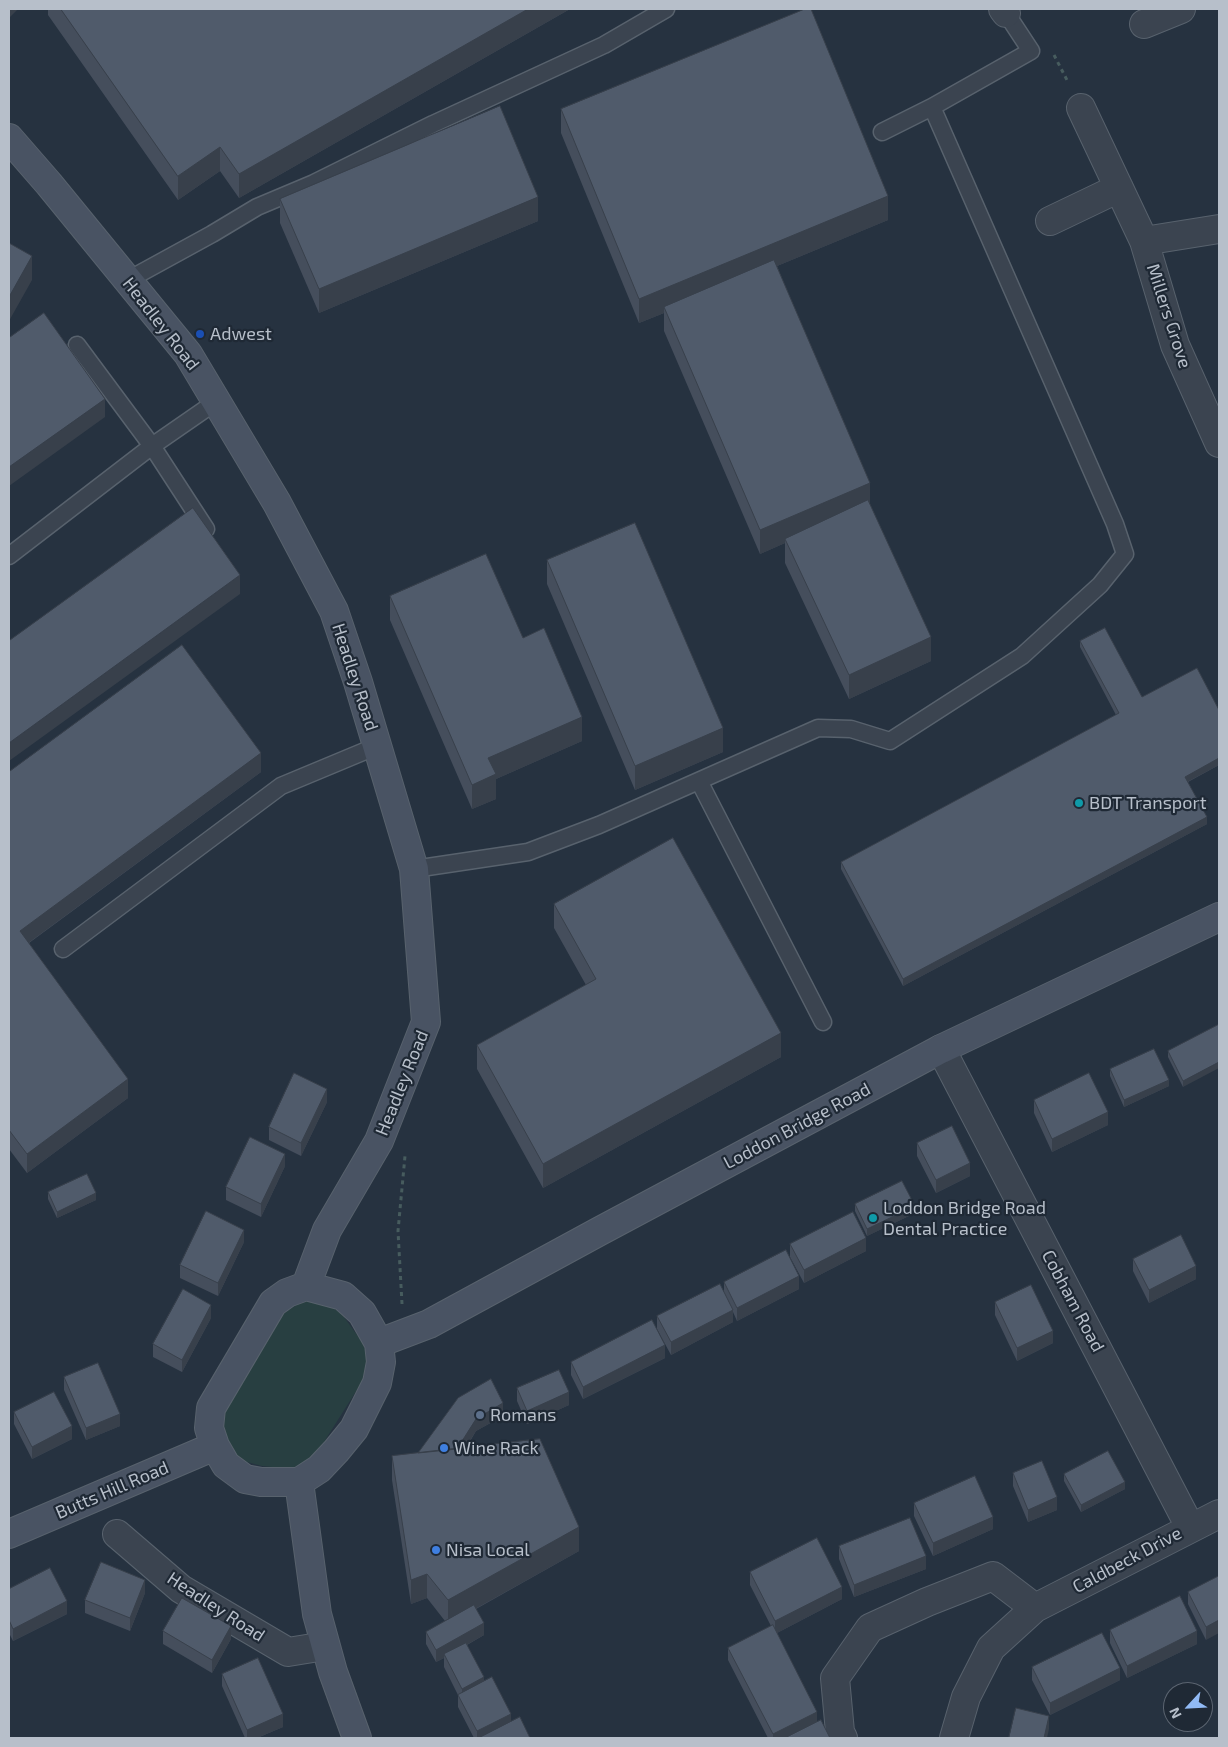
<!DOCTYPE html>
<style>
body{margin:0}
#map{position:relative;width:1228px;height:1747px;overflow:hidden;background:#263240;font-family:"Exo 2",sans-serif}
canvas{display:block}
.frame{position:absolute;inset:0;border:10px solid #b7bfca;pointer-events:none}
.north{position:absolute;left:1163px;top:1682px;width:50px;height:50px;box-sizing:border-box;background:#1f2935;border:1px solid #5c6571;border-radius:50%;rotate:245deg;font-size:14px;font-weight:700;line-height:20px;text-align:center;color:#b7bfca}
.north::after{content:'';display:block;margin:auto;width:18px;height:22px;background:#91baf5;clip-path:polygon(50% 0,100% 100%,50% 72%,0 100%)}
</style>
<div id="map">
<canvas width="1228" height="1747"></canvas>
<div class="frame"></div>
<div class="north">N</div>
</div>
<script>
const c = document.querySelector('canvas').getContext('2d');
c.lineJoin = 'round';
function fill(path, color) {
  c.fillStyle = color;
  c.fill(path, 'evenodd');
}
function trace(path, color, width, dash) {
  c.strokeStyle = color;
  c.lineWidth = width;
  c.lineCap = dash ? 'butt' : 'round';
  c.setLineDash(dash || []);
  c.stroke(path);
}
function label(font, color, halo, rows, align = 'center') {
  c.font = font + ' "Exo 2",sans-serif';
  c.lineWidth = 4.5;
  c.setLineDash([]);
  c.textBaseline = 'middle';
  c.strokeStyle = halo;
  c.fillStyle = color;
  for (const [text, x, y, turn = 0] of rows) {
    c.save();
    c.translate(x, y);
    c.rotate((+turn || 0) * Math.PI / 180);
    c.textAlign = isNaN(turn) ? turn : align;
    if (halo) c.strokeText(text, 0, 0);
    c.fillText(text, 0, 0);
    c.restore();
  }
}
const green = new Path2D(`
 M310,1300L326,1304L341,1313L363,1343L368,1358L367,1374L317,1453L306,1462L293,1468H281L262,1466L243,1461L232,1452L224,1439L221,1413L281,1315L298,1304Z`);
const path = new Path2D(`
 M1054,55L1068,82
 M402,1304L398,1231L405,1156`);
const lane = new Path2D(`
 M882,132L932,107
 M128,280L212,234L257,207L314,183L433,124L604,45L666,9
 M77,345L152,446L206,529
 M9,556L152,446L217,401
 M699,781L823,1022
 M414,869L528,852L599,825L818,728L851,729L890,741L1022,656L1100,585L1125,554L1115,524L932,107L1031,51L1006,13
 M63,949L281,786L377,746`);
const street = new Path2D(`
 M1003,9L1006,13
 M1144,24L1181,9
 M1081,108L1144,241L1175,345L1219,443
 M1050,221L1119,188
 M1144,241L1219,229
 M941,1049L1190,1527
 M117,1534L181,1589L288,1652L325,1646
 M843,1738L840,1732L835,1678L870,1628L927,1602L993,1576L1035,1608
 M954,1738L966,1697L991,1648L1035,1608L1219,1514`);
const secondary = new Path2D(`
 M9,138L49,184L188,354L277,503L334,611L358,682L414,869L426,1022L379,1141L327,1230L306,1286
 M306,1286L343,1296L362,1313L379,1343L381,1362L377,1383L354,1429L336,1451L319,1469L299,1482H261L245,1479L226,1465L215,1446L209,1428L211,1408L273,1303L287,1293Z
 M379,1343L429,1324L600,1231L941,1049L1219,917
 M299,1482L317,1614L333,1672L357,1738
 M9,1534L215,1446`);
const wall = new Path2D(`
 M48,9H570L239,198L220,171L178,200L48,15Z
 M561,109L888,220L777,266L931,661L849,699L785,563V543L760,554L664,331V313L639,323L561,133Z
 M280,199L538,221L319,313L280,223Z
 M547,560L723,752L635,790L547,584Z
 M390,596L523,638L582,741L496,779V799L472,809L390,620Z
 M1080,641L1142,697L1219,710V765L1188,782L1207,824L903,986L841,869V862L1116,715L1080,647Z
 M9,772H261L29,943L128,1098L27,1173L9,1149Z
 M554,904L781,1057L543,1188L477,1069V1045L586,985L554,928Z
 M1218,1025L1183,1087L1168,1057V1051Z
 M1110,1069L1169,1086L1124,1107L1110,1076Z
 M1034,1100L1108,1125L1052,1152L1034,1113Z
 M327,1102L301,1156L269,1140V1127Z
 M917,1143L970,1176L936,1193L917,1156Z
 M285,1166L261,1217L226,1200V1187Z
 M48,1192L96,1200L57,1218L48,1199Z
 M855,1204L915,1213L867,1236L855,1211Z
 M244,1242L218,1296L180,1278V1265Z
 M790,1244L866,1251L804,1283L790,1257Z
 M1133,1259L1196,1279L1149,1303L1133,1271Z
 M724,1282L799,1289L737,1321L733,1312V1322L671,1355L657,1329V1316L724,1292Z
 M995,1302L1053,1343L1017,1361L995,1315Z
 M211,1318L182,1372L153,1357V1344Z
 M665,1358L583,1399L571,1375V1362Z
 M64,1377L120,1426L86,1440L64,1390Z
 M517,1388L569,1405L527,1424L517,1401Z
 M14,1412L72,1439L32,1459L14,1424Z
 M503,1416L476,1431L466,1448L579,1551L476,1609L484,1635L467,1645L484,1681L511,1722L530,1738H474L458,1707V1695L444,1667V1658L436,1662L426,1644V1632L445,1621L427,1598L411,1604L392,1480V1456L418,1453Z
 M1013,1473L1057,1510L1028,1522L1013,1486Z
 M1064,1474L1125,1489L1081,1512L1064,1481Z
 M914,1503L993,1529L933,1556L914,1516Z
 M839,1546L926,1569L854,1597L839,1559Z
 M750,1572L842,1599L777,1633L817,1722L830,1738H768L728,1660V1648L771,1626L750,1585Z
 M1219,1576L1206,1640L1188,1604V1592Z
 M9,1589L67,1614L13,1641L9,1633Z
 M145,1593L130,1631L85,1613V1600Z
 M1110,1630L1197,1644L1127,1678L1110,1643Z
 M163,1631L231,1639L212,1673L163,1644Z
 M1032,1667L1120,1680L1050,1715L1032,1680Z
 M222,1674L283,1727L257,1738H245L222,1686Z`);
const shadedWall = new Path2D(`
 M9,9H18L9,18Z
 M528,9H570L239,198V174Z
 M220,147V171L178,200V176Z
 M888,196V220L666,312L664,307V313L639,323V299Z
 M538,197V221L319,313V289Z
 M32,256V280L9,321V297Z
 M105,399V417L9,486V467Z
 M870,483V507L785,539V543L760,554V530Z
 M240,575V594L9,761V743Z
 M931,637V661L849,699V675Z
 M582,717V741L496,779V799L472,809V785L488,758Z
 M723,728V752L635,790V766Z
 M261,753V772L20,949V931Z
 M1219,758V765L1185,783V777Z
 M1207,817V824L903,986V979Z
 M781,1033V1057L543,1188V1164Z
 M1219,1062V1068L1183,1087V1081Z
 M128,1079V1098L27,1173V1154Z
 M1169,1080V1086L1124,1107V1100Z
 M327,1089V1102L301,1156V1143Z
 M1108,1112V1125L1052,1152V1139Z
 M285,1154V1166L261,1217V1204Z
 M970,1163V1176L936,1193V1180Z
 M96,1193V1200L57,1218V1212Z
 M915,1206V1213L867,1236V1229Z
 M244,1230V1242L218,1296V1283Z
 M866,1238V1251L804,1283V1270Z
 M1196,1266V1279L1149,1303V1290Z
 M799,1276V1289L737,1321V1308Z
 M211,1305V1318L182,1372V1360Z
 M733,1310V1322L671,1355V1342Z
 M1053,1331V1343L1017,1361V1348Z
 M665,1345V1358L583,1399V1387Z
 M569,1392V1405L527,1424V1411Z
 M503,1403V1416L476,1431L454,1465V1453L476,1419Z
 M120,1414V1426L86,1440V1428Z
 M72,1426V1439L32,1459V1447Z
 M1125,1482V1489L1081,1512V1505Z
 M1057,1497V1510L1028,1522V1510Z
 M993,1517V1529L933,1556V1543Z
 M579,1527V1551L448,1624V1600Z
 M926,1556V1569L854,1597V1585Z
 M427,1574V1598L411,1604V1580Z
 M145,1580V1593L130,1631V1618Z
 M842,1587V1599L775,1634V1621Z
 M67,1601V1614L13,1641V1629Z
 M1219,1620V1633L1206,1640V1627Z
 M484,1623V1635L445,1657L444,1654V1658L436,1662V1650Z
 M231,1626V1639L212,1673V1660Z
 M1197,1631V1644L1127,1678V1666Z
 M1120,1668V1680L1050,1715V1703Z
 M484,1677V1689L462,1701V1689Z
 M817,1712V1724L790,1738H773V1734Z
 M283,1714V1727L257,1738H247V1730Z
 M511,1714V1726L481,1737V1738H477V1731Z
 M1049,1716V1729L1047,1738H1044Z`);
const building = new Path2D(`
 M61,9H528L239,174L220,147L178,176Z
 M805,9H811L888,196L639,299L561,109Z
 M500,106L538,197L319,289L280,199Z
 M9,243L32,256L9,297Z
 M774,260L870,483L760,530L664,307Z
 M44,313L105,399L9,467V338Z
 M868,500L931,637L849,675L785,539Z
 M193,508L240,575L9,743V641Z
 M635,523L723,728L635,766L547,560Z
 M486,554L523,638L544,628L582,717L488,758L496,774L472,785L390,596Z
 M1105,628L1142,697L1197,668L1219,710V758L1185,777L1207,817L903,979L841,862L1119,713L1080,641Z
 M182,645L261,753L20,931L128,1079L27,1154L9,1130V772Z
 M673,838L781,1033L543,1164L477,1045L596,979L554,904Z
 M1218,1025L1219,1026V1062L1183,1081L1168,1051Z
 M1154,1049L1169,1080L1124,1100L1110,1069Z
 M294,1073L327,1089L301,1143L269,1127Z
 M1089,1073L1108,1112L1052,1139L1034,1100Z
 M952,1126L970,1163L936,1180L917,1143Z
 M250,1137L285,1154L261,1204L226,1187Z
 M87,1174L96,1193L57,1212L48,1192Z
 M902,1181L915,1206L867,1229L855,1204Z
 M206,1211L244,1230L218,1283L180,1265Z
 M853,1212L866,1238L804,1270L790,1244Z
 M1181,1235L1196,1266L1149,1290L1133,1259Z
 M786,1250L799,1276L737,1308L724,1282Z
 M720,1284L733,1310L671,1342L657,1316Z
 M1031,1285L1053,1331L1017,1348L995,1302Z
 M183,1289L211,1305L182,1360L153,1344Z
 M652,1320L665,1345L583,1387L571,1362Z
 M98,1363L120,1414L86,1428L64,1377Z
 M559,1370L569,1392L527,1411L517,1388Z
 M491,1379L503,1403L476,1419L457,1449L418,1453L458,1398Z
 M54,1392L72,1426L32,1447L14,1412Z
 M540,1439L579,1527L448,1600L427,1574L411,1580L392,1456Z
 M1108,1451L1125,1482L1081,1505L1064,1474Z
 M1042,1461L1057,1497L1028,1510L1013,1473Z
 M975,1476L993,1517L933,1543L914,1503Z
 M910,1518L926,1556L854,1585L839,1546Z
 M817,1538L842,1587L775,1621L750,1572Z
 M101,1562L145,1580L130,1618L85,1600Z
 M50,1568L67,1601L13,1629L9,1620V1589Z
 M1219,1576V1620L1206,1627L1188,1592Z
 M1180,1596L1197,1631L1127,1666L1110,1630Z
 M182,1598L231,1626L212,1660L163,1631Z
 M474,1605L484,1623L436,1650L426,1632Z
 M773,1625L817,1712L773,1734L728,1648Z
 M1102,1633L1120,1668L1050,1703L1032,1667Z
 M466,1643L484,1677L462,1689L444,1654Z
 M258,1658L283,1714L247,1730L222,1674Z
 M492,1677L511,1714L477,1731L458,1695Z
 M1016,1708L1049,1716L1044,1738H1009Z
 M520,1717L530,1738H482L481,1737Z
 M821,1720L830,1738H785Z`);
const markers = [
 [200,334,5,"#1a4fb4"],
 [1079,803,5,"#0f9aa8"],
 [873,1218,5,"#0f9aa8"],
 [480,1415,5,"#5c6f8a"],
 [444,1448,5,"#3f7fe0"],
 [436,1550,5,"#3f7fe0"]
];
const streetNames = [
 ["Millers Grove",1169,316,72],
 ["Headley Road",161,324,52],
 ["Headley Road",355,677,72],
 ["Headley Road",402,1083,-68],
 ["Loddon Bridge Road",797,1126,-28],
 ["Cobham Road",1073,1301,62],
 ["Butts Hill Road",112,1490,-23],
 ["Caldbeck Drive",1127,1560,-28],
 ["Headley Road",216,1607,33]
];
const poiNames = [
 ["Adwest",210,334],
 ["BDT Transport",1089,803],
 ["Loddon Bridge Road",883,1208],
 ["Dental Practice",883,1229],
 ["Romans",490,1415],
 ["Wine Rack",454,1448],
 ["Nisa Local",446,1550]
];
fill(green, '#283f41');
trace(lane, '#58626d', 19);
trace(street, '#58626d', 30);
trace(secondary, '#58626d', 30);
trace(path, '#475c5e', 3, [4, 4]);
trace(lane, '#3b4450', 16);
trace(street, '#3b4450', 28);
trace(secondary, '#495363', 28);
fill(wall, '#454e5c');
fill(shadedWall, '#38404b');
fill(building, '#505b6b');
trace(building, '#38404b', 1);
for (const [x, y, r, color] of markers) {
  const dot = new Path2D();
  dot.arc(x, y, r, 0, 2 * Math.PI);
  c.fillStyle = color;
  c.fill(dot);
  trace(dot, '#1f2935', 2);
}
label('18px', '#b7bfca', '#1f2935', streetNames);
label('18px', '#b7bfca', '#1f2935', poiNames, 'left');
</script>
